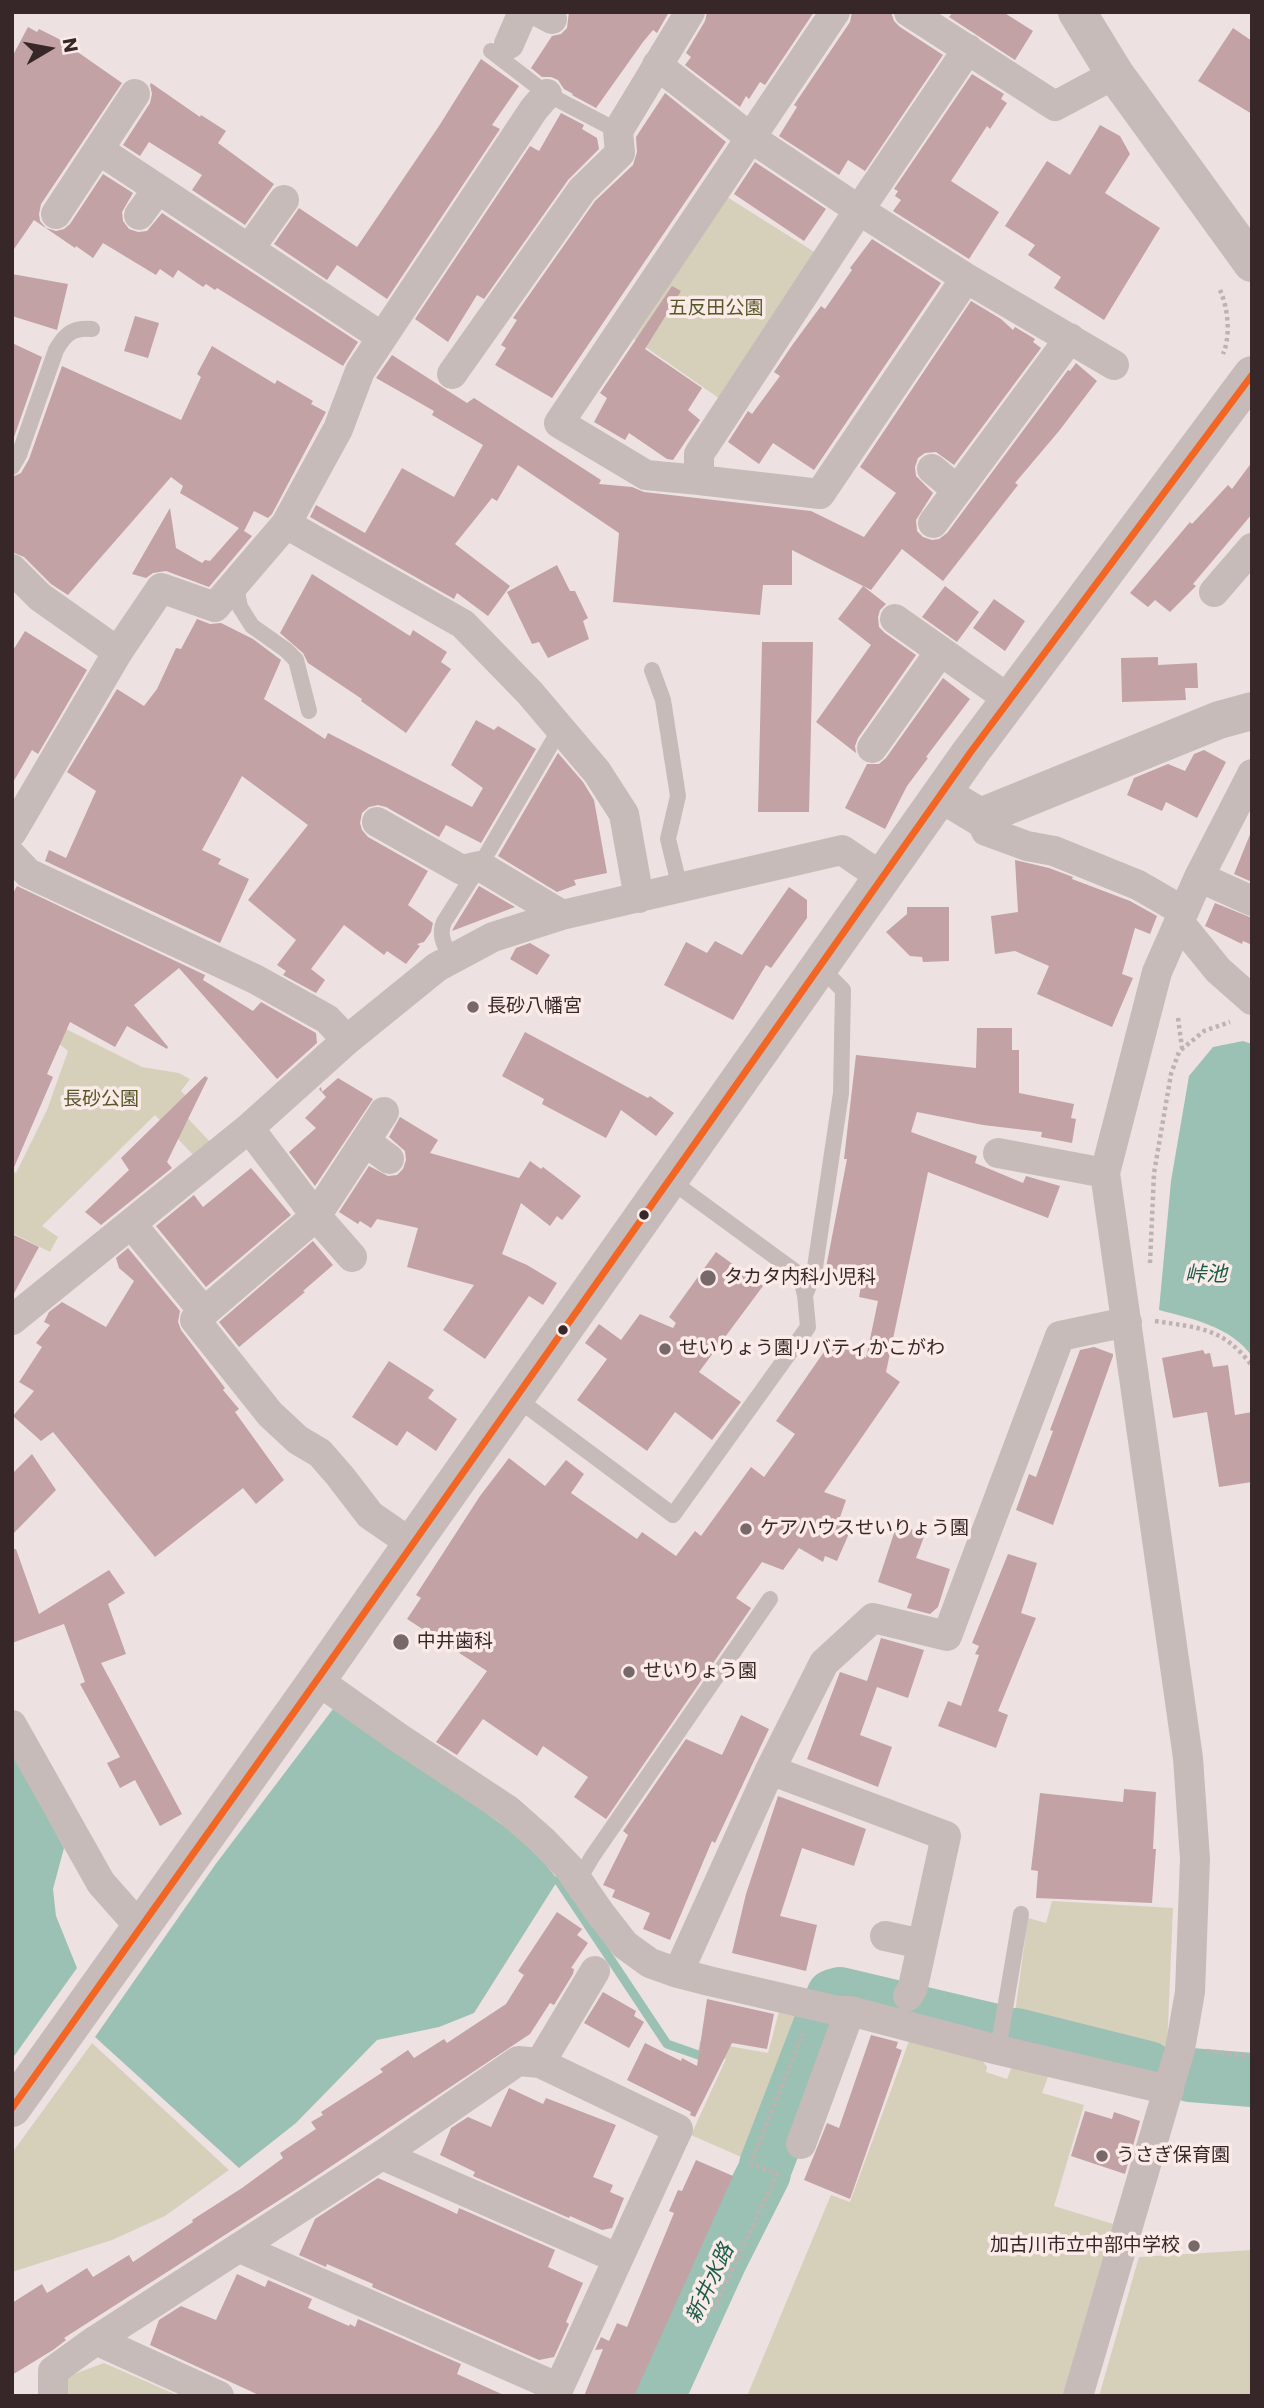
<!DOCTYPE html>
<meta charset="utf-8">
<style>
body{margin:0}
#map{position:relative;width:1264px;height:2408px;overflow:hidden;background:#ede2e1;font-family:Poppins,sans-serif}
canvas{display:block}
.frame{position:absolute;inset:0;border:14px solid #382728;pointer-events:none}
.north{position:absolute;left:14px;top:14px;width:70px;height:70px;-webkit-text-stroke:5px #fbebe8;paint-order:stroke;rotate:80deg;font-size:19px;font-weight:700;line-height:28px;text-align:center;color:#382728}
.north::after{content:'';display:block;margin:auto;width:24px;height:32px;background:#382728;clip-path:polygon(50% 0,100% 100%,50% 72%,0 100%)}
</style>
<div id="map">
<canvas width="1264" height="2408"></canvas>
<div class="frame"></div>
<div class="north">N</div>
</div>
<script>
const c = document.querySelector('canvas').getContext('2d');
c.lineJoin = 'round';
function fill(path, color) {
  c.fillStyle = color;
  c.fill(path, 'evenodd');
}
function trace(path, color, width, dash) {
  c.strokeStyle = color;
  c.lineWidth = width;
  c.lineCap = dash ? 'butt' : 'round';
  c.setLineDash(dash || []);
  c.stroke(path);
}
function label(font, color, halo, rows, align = 'center') {
  c.font = font + ' Poppins,"Noto Sans JP",sans-serif';
  c.lineWidth = 7;
  c.setLineDash([]);
  c.textBaseline = 'middle';
  c.strokeStyle = halo;
  c.fillStyle = color;
  for (const [text, x, y, turn = 0] of rows) {
    c.save();
    c.translate(x, y);
    c.rotate((+turn || 0) * Math.PI / 180);
    c.textAlign = isNaN(turn) ? turn : align;
    if (halo) c.strokeText(text, 0, 0);
    c.fillText(text, 0, 0);
    c.restore();
  }
}
const green = new Path2D(`
 M727,197L816,253L720,399L634,339Z
 M64,1028L142,1067L179,1073L190,1079L181,1091L187,1097L178,1108L214,1146L198,1160L155,1115L42,1226L58,1237L50,1252L12,1233V1171L16,1173L47,1110L68,1051L57,1042Z
 M1052,1901L1173,1908L1167,2048L1015,2013L1028,1918L1046,1923Z
 M780,2008L808,2014L748,2160L691,2135L726,2059L698,2051L700,2041L768,2053Z
 M909,2041L980,2057L987,2067L986,2072L1007,2079L1011,2069L1020,2066L1049,2074L1042,2093L1084,2105L1054,2206L1113,2224L1063,2396H747L831,2195L850,2202Z
 M92,2043L229,2170L165,2216L112,2240L12,2272V2153Z
 M1252,2250V2394L1099,2396L1139,2257Z
 M104,2363L179,2396H66V2377Z`);
const water = new Path2D(`
 M1243,1041L1252,1044V1356C1230,1326 1192,1319 1159,1310L1171,1181L1189,1076L1213,1047Z
 M336,1705L529,1844L558,1880L474,2013L439,2027L377,2040L296,2123L239,2168L95,2037L215,1865Z
 M12,1751L64,1848L53,1889L56,1916L77,1968L12,2059Z`);
const stream = new Path2D(`
 M558,1880L667,2044L707,2058`);
const river = new Path2D(`
 M833,1996L840,1994L992,2030
 M1016,2035L1148,2068
 M1190,2075L1252,2080
 M766,2165L821,2023
 M658,2396L720,2260L764,2173`);
const building = new Path2D(`
 M569,12H669L657,33L653,30L643,42L596,108L572,95L573,94L564,89L558,80L551,77H542L531,68L552,36L561,34L567,28Z
 M707,12H814L765,85L760,82L749,99L746,96L740,107L685,65L691,57L686,53L705,21Z
 M852,12H891L894,21L900,27L943,55L865,171L848,160L839,175L779,136L797,107L794,105L850,22Z
 M953,12H1003L1033,31L1015,60L949,17Z
 M28,27L37,32L39,29L59,39L122,83L41,204L39,214L40,221L46,228L56,231L64,229L70,224L103,174L133,193L122,212L123,221L129,229L138,232L147,231L162,213L358,342L343,366L217,288L215,290L206,284L203,287L178,270L173,278L160,269L156,275L103,243L93,258L76,246L75,248L34,220L12,252V57Z
 M1233,28L1252,41V114L1198,81Z
 M481,59L519,86L492,125L500,129L387,299L337,265L327,280L274,244L299,208L357,247L439,126Z
 M972,74L1004,94L1001,99L1007,103L990,129L987,126L951,181L999,212L969,259L893,211L901,200L895,196L898,191L894,189Z
 M151,83L200,117L201,115L226,131L218,143L274,184L245,225L192,190L202,175L149,142L140,156L123,145L150,103L152,94L150,85Z
 M665,93L726,142L552,398L495,365L506,348L501,345L517,320L513,318L595,201L633,165L637,152L636,137Z
 M561,113L584,125L582,129L597,138L599,149L568,180L484,299L477,295L448,342L415,319L530,146L539,151Z
 M1100,125L1120,136L1130,154L1105,193L1160,228L1104,320L1054,288L1061,277L1028,255L1035,245L1005,226L1047,161L1070,175Z
 M755,162L826,209L804,241L734,194Z
 M872,239L941,283L814,470L773,443L759,464L728,442L748,411L752,414L780,376L774,372L793,344L821,306L825,309L852,270L850,268Z
 M12,274L68,284L57,330L12,316Z
 M672,286L681,291L645,349L702,388L688,410L700,420L673,460L667,459L629,433L625,440L594,422L607,398L600,393Z
 M971,301L1001,319L1013,330L1015,327L1035,339L1033,342L1041,348L954,465L936,452L925,453L918,458L915,467L916,476L933,493L916,520L917,531L923,537L932,540L939,539L947,533L1068,370L1070,371L1076,363L1097,381L1059,431L1015,483L1018,485L943,581L902,549L871,590L792,550V585H763L760,615L613,602L619,533L518,465L497,501L492,498L455,544L510,586L488,616L457,593L454,599L310,517L316,505L365,533L402,468L454,497L483,445L432,415L434,411L376,378L392,355L467,403L474,398L601,480L599,484L632,487L644,492L811,511L864,537L896,493L860,467Z
 M135,316L159,323L148,358L124,351Z
 M12,343L42,357L12,443Z
 M212,346L275,384L277,380L313,401L311,404L326,412L272,514L268,518L254,511L244,531L252,536L209,587L166,571L153,573L146,578L132,574L170,508L176,548L202,563L205,560L210,561L239,528L180,493L183,486L171,477L68,595L51,584L24,557L12,552V477L21,473L29,459L62,366L181,420L201,377L197,374Z
 M1252,462V514L1193,584L1196,586L1170,612L1155,600L1148,607L1130,593L1190,522L1192,524L1228,485L1232,489Z
 M557,565L570,591H575L588,618L583,621L589,639L548,658L539,642L532,644L507,592Z
 M312,574L410,636L413,630L447,652L441,662L451,669L406,733L361,701L362,699L308,663L303,653L280,633Z
 M863,586L886,604L880,610L878,617L879,627L885,633L916,655L858,738L855,746L856,753L816,722L871,645L838,619Z
 M945,586L979,612L957,642L922,617Z
 M994,599L1025,621L1005,651L973,628Z
 M197,619L210,624L221,623L253,639L281,660L264,699L325,739L328,733L472,807L483,788L451,765L476,720L494,730L498,726L536,749L481,843L446,825L439,837L386,807L378,805L369,807L362,813L360,823L362,830L368,837L428,871L408,905L433,923L431,932L424,942L417,944L420,946L406,964L387,951L384,955L344,925L311,969L325,980L316,993L283,975L286,971L277,965L296,940L248,900L308,825L242,776L202,850L221,859L218,864L249,879L220,943L45,861L49,850L66,858L96,791L67,772L117,689L144,706L157,689L176,648L181,649Z
 M25,631L87,670L38,754L32,750L12,784V652Z
 M762,642H813L809,812H758Z
 M1158,657V665L1197,663L1198,688H1185L1186,700L1122,702L1121,658Z
 M943,678L970,699L926,757L928,758L907,786L885,829L845,808L867,764H879L886,758Z
 M1204,750L1226,762L1197,818L1166,802L1162,811L1127,795L1134,778L1168,764L1185,771L1194,754Z
 M558,753L583,782L594,800L607,873L574,880L576,885L557,892L498,856Z
 M1251,832H1252V882L1234,874Z
 M1015,860L1049,868L1073,877L1072,879L1130,901L1157,916L1150,934L1135,928L1122,974L1133,978L1112,1027L1037,994L1049,966L1015,951L995,954L991,916L1018,912Z
 M17,886L205,975L203,980L253,1011L261,1002L316,1033L317,1043L277,1079L179,968L134,1005L168,1047L167,1049L127,1026L115,1047L70,1022L47,1074L53,1077L12,1172V895Z
 M479,886L515,907L452,931L454,927Z
 M789,887L807,900V918L771,968L766,965L733,1020L664,985L686,942L707,953L715,941L742,955Z
 M1215,903L1252,918V945L1243,941L1242,944L1205,926Z
 M907,907H949V961L923,962L922,957L910,956L886,932L907,914Z
 M530,943L550,955L537,975L510,959L516,948Z
 M977,1028H1012V1050H1019V1093L1074,1104L1071,1118L1076,1119L1072,1143L1041,1137L1042,1132L983,1125L917,1112L911,1132L977,1156L975,1163L1023,1183L1026,1176L1060,1186L1048,1218L928,1172L886,1372L900,1382L824,1492L846,1500L838,1523L851,1529L837,1561L825,1556L823,1562L799,1548L783,1570L762,1562L736,1598L751,1608L606,1819L574,1797L588,1777L543,1746L537,1756L483,1719L457,1755L436,1742L487,1671L407,1619L421,1598L416,1595L480,1496L509,1458L545,1486L566,1460L584,1474L571,1493L637,1539L642,1532L676,1556L695,1531L701,1536L751,1467L764,1477L795,1434L776,1421L835,1336L866,1358L878,1301L859,1297L862,1281L825,1273L847,1159H844L856,1055L976,1068Z
 M525,1032L648,1098L650,1096L674,1113L656,1136L621,1110L606,1138L542,1104L544,1099L502,1076Z
 M205,1076L208,1078L167,1162L172,1168L101,1225L85,1212L129,1170L121,1158Z
 M338,1078L373,1099L315,1186L289,1152L316,1128L305,1118L326,1097L319,1089L321,1087L322,1092Z
 M400,1117L438,1140L430,1153L519,1178L530,1161L541,1169L543,1167L581,1196L562,1220L557,1216L550,1226L521,1203L502,1254L527,1265L557,1283L543,1305L529,1296L485,1359L443,1330L474,1285L407,1267L418,1228L377,1219L371,1228L360,1221L358,1224L339,1212L369,1166L388,1176L397,1175L403,1169L406,1160L405,1151L389,1137Z
 M251,1168L291,1215L206,1287L156,1226L194,1195L203,1207Z
 M12,1234L39,1247L12,1297Z
 M313,1241L333,1265L303,1291L305,1292L239,1347L219,1322Z
 M128,1248L180,1311L178,1322L181,1330L225,1388L223,1390L239,1409L235,1412L284,1480L256,1504L243,1488L155,1557L53,1432L41,1441L13,1416L34,1391L19,1382L42,1347L36,1343L50,1325L44,1322L49,1312L62,1302L106,1327L134,1281L119,1268L116,1258Z
 M716,1252L763,1286L699,1372L741,1402L712,1440L675,1412L647,1451L577,1400L607,1359L585,1343L599,1324L621,1340L640,1314L673,1328L676,1323L669,1317Z
 M1094,1347L1113,1354V1356L1053,1525L1016,1510L1029,1474L1036,1477L1053,1431L1050,1430L1080,1350Z
 M1203,1350L1205,1354L1210,1353L1213,1367L1228,1365L1235,1415L1252,1412V1482L1219,1487L1207,1412L1173,1418L1162,1358Z
 M389,1361L434,1390L428,1398L457,1419L436,1451L407,1431L397,1446L352,1417Z
 M32,1454L56,1490L12,1535V1474Z
 M897,1524L925,1534L916,1558L950,1569L938,1607L930,1614L907,1608L912,1594L878,1582Z
 M12,1549H16L39,1614L109,1570L125,1593L108,1604L126,1654L101,1663L182,1814L160,1826L135,1780L120,1788L107,1763L120,1757L80,1684L85,1682L64,1624L12,1643Z
 M1008,1554L1037,1563L1021,1613L1036,1618L998,1711L1008,1715L996,1748L938,1726L948,1701L961,1706L979,1655L975,1654L979,1646L972,1643Z
 M881,1638L924,1650L908,1698L877,1687L860,1735L892,1747L878,1787L807,1759L840,1672L867,1681Z
 M741,1715L769,1729L715,1843L712,1841L670,1940L643,1929L650,1913L612,1897L615,1890L603,1885L628,1835L623,1831L686,1739L722,1755Z
 M1124,1789L1156,1792L1153,1849H1156L1152,1903L1036,1898L1038,1871L1031,1870L1040,1793L1123,1802Z
 M778,1796L866,1829L854,1866L802,1848L780,1916L817,1925L806,1971L732,1953L746,1894Z
 M557,1912L582,1929L577,1935L588,1943L571,1968L574,1969L573,1974L554,2005L550,2003L530,2034L303,2185L64,2338L66,2340L53,2350L12,2375V2303L42,2284L47,2293L87,2268L93,2277L129,2255L133,2262L193,2222L192,2220L242,2188L283,2158L280,2153L316,2129L311,2122L323,2115L321,2112L383,2072L380,2069L408,2050L414,2058L444,2039L447,2043L506,2004L524,1975L518,1971Z
 M603,1992L636,2011L634,2016L644,2022L629,2048L584,2023Z
 M707,1999L774,2014L767,2049L732,2043L695,2117L690,2115L691,2112L627,2080L645,2043L681,2061L682,2058L697,2066Z
 M871,2035L898,2042L896,2048L902,2050L850,2199L804,2180L827,2123L839,2128Z
 M509,2088L543,2104L546,2098L616,2125L593,2177L613,2185L610,2192L624,2198L612,2228L602,2230L570,2216L569,2218L473,2176L475,2172L440,2155L451,2128L468,2117L491,2127Z
 M1085,2111L1112,2119L1114,2112L1140,2121L1125,2174L1071,2156Z
 M696,2160L733,2176L634,2396H584L603,2349L595,2350L601,2337L609,2341L617,2323L627,2327L674,2213L669,2211L678,2190L682,2191Z
 M378,2178L451,2211L457,2214L459,2208L555,2250L548,2267L583,2283L566,2322L569,2324L554,2357L539,2360L372,2287L373,2284L327,2264L326,2267L299,2255L315,2219Z
 M237,2274L265,2287L268,2280L312,2299L308,2308L349,2326L350,2324L355,2327L358,2319L461,2364L457,2374L506,2396H261L150,2345L159,2320L181,2306L216,2320Z`);
const path = new Path2D(`
 M1220,290C1228,308 1231,335 1223,354
 M1178,1018L1182,1048
 M1150,1263L1154,1173L1171,1074L1179,1052L1182,1049L1204,1031L1230,1022
 M1155,1321C1199,1328 1223,1327 1252,1366
 M1207,2051L1252,2056
 M714,2309L777,2174L751,2163L803,2033`);
const service = new Path2D(`
 M491,51L547,94L618,131
 M12,467L19,455L56,350C65,334 73,327 92,329
 M235,581L240,607L252,626L286,650L296,660L309,711
 M652,670L663,700L678,796L668,839L680,888
 M452,959C445,946 438,936 444,922L485,857L560,729
 M805,1295L814,1274L841,1093L843,990L832,979
 M516,1398L673,1515L808,1327L805,1295L800,1275L670,1180
 M578,1881L592,1857L770,1599
 M998,2050L1021,1914`);
const minor = new Path2D(`
 M539,12L552,19
 M835,12L559,423L646,475L699,480V454L859,210L968,49
 M909,12L1055,106L1115,74
 M509,44L523,12
 M657,65L751,138L859,210L966,278L1114,365
 M99,150L382,337
 M56,214L135,94
 M139,215L158,189
 M249,249L284,200
 M452,374L582,190L620,153L618,131L690,12
 M932,469L957,490
 M699,480L820,494L966,278
 M933,523L1070,338
 M286,524L463,624L530,693L597,772L624,814L639,898
 M12,569L40,597L118,652
 M1214,592L1252,548
 M895,619L1010,700
 M872,748L940,652
 M980,817L986,831L1027,846L1054,851L1138,885L1183,911
 M377,822L462,870L480,866L562,915
 M12,832L119,650L161,588L215,607L286,524L338,429L360,371L534,109L547,94
 M12,856L28,873L255,979L327,1019L347,1040
 M1199,877L1252,901
 M1179,922L1218,970L1252,1000
 M384,1112L316,1216L195,1320L270,1414L298,1440L320,1453L340,1476L370,1515L412,1544
 M249,1128L316,1216L352,1257
 M366,1142L389,1159
 M998,1153L1105,1173
 M132,1225L204,1312
 M12,1320L249,1128L347,1040L437,967L493,937L562,915L842,850L883,878
 M317,1680L399,1738L508,1810L542,1840L569,1868L600,1913L625,1945L650,1963L678,1973L709,1981L838,2011H850L998,2050L1169,2090
 M12,1725L101,1883L140,1927
 M770,1770L946,1836L913,1987L908,1996
 M885,1936L922,1944
 M678,1973L770,1770L824,1663L873,1618L947,1636L1060,1336L1127,1322
 M540,2063L595,1971
 M801,2144L850,2011
 M382,2155L617,2258
 M240,2248L559,2388
 M96,2340L219,2396
 M53,2396V2371L96,2340L382,2155L518,2061L540,2063L678,2129L555,2396
 M1078,2396L1180,2049L1190,1992L1195,1859L1188,1758L1105,1173L1157,972L1199,877L1252,774`);
const tertiary = new Path2D(`
 M1077,12L1115,74L1252,263
 M942,794L980,817L1219,720L1252,711
 M12,2108L317,1680L412,1544L970,753L1252,375`);
const bus1 = new Path2D(`
 M12,2108L317,1680L970,753L1252,375`);
const markers = [
 [473,1007,7,"#776869"],
 [644,1215,6,"#382728"],
 [708,1278,9,"#776869"],
 [563,1330,6,"#382728"],
 [665,1349,7,"#776869"],
 [746,1529,7,"#776869"],
 [401,1642,9,"#776869"],
 [629,1672,7,"#776869"],
 [1102,2156,7,"#776869"],
 [1194,2246,7,"#776869"]
];
const parkNames = [
 ["五反田公園",716,309],
 ["長砂公園",101,1100]
];
const poiNames = [
 ["長砂八幡宮",487,1007],
 ["タカタ内科小児科",724,1278],
 ["せいりょう園リバティかこがわ",679,1349],
 ["ケアハウスせいりょう園",760,1529],
 ["中井歯科",417,1642],
 ["せいりょう園",643,1672],
 ["うさぎ保育園",1116,2156],
 ["加古川市立中部中学校",1180,2246,"right"]
];
const waterNames = [
 ["峠池",1206,1276],
 ["新井水路",711,2284,-65]
];
fill(green, '#d6d0ba');
fill(water, '#9bc0b4');
trace(stream, '#9bc0b4', 9);
trace(river, '#9bc0b4', 54);
fill(building, '#c2a2a4');
trace(path, '#bfb3b2', 4.5, [3.5, 3.5]);
trace(service, '#c7bbb9', 16);
trace(minor, '#c7bbb9', 30);
trace(tertiary, '#c7bbb9', 38);
trace(bus1, '#f26522', 7);
for (const [x, y, r, color] of markers) {
  const dot = new Path2D();
  dot.arc(x, y, r, 0, 2 * Math.PI);
  c.fillStyle = color;
  c.fill(dot);
  trace(dot, '#fbebe8', 2.5);
}
label('19px', '#57582a', '#fbebe8', parkNames);
label('19px', '#382728', '#fbebe8', poiNames, 'left');
label('italic 21px', '#1a5c49', '#fbebe8', waterNames);
</script>
